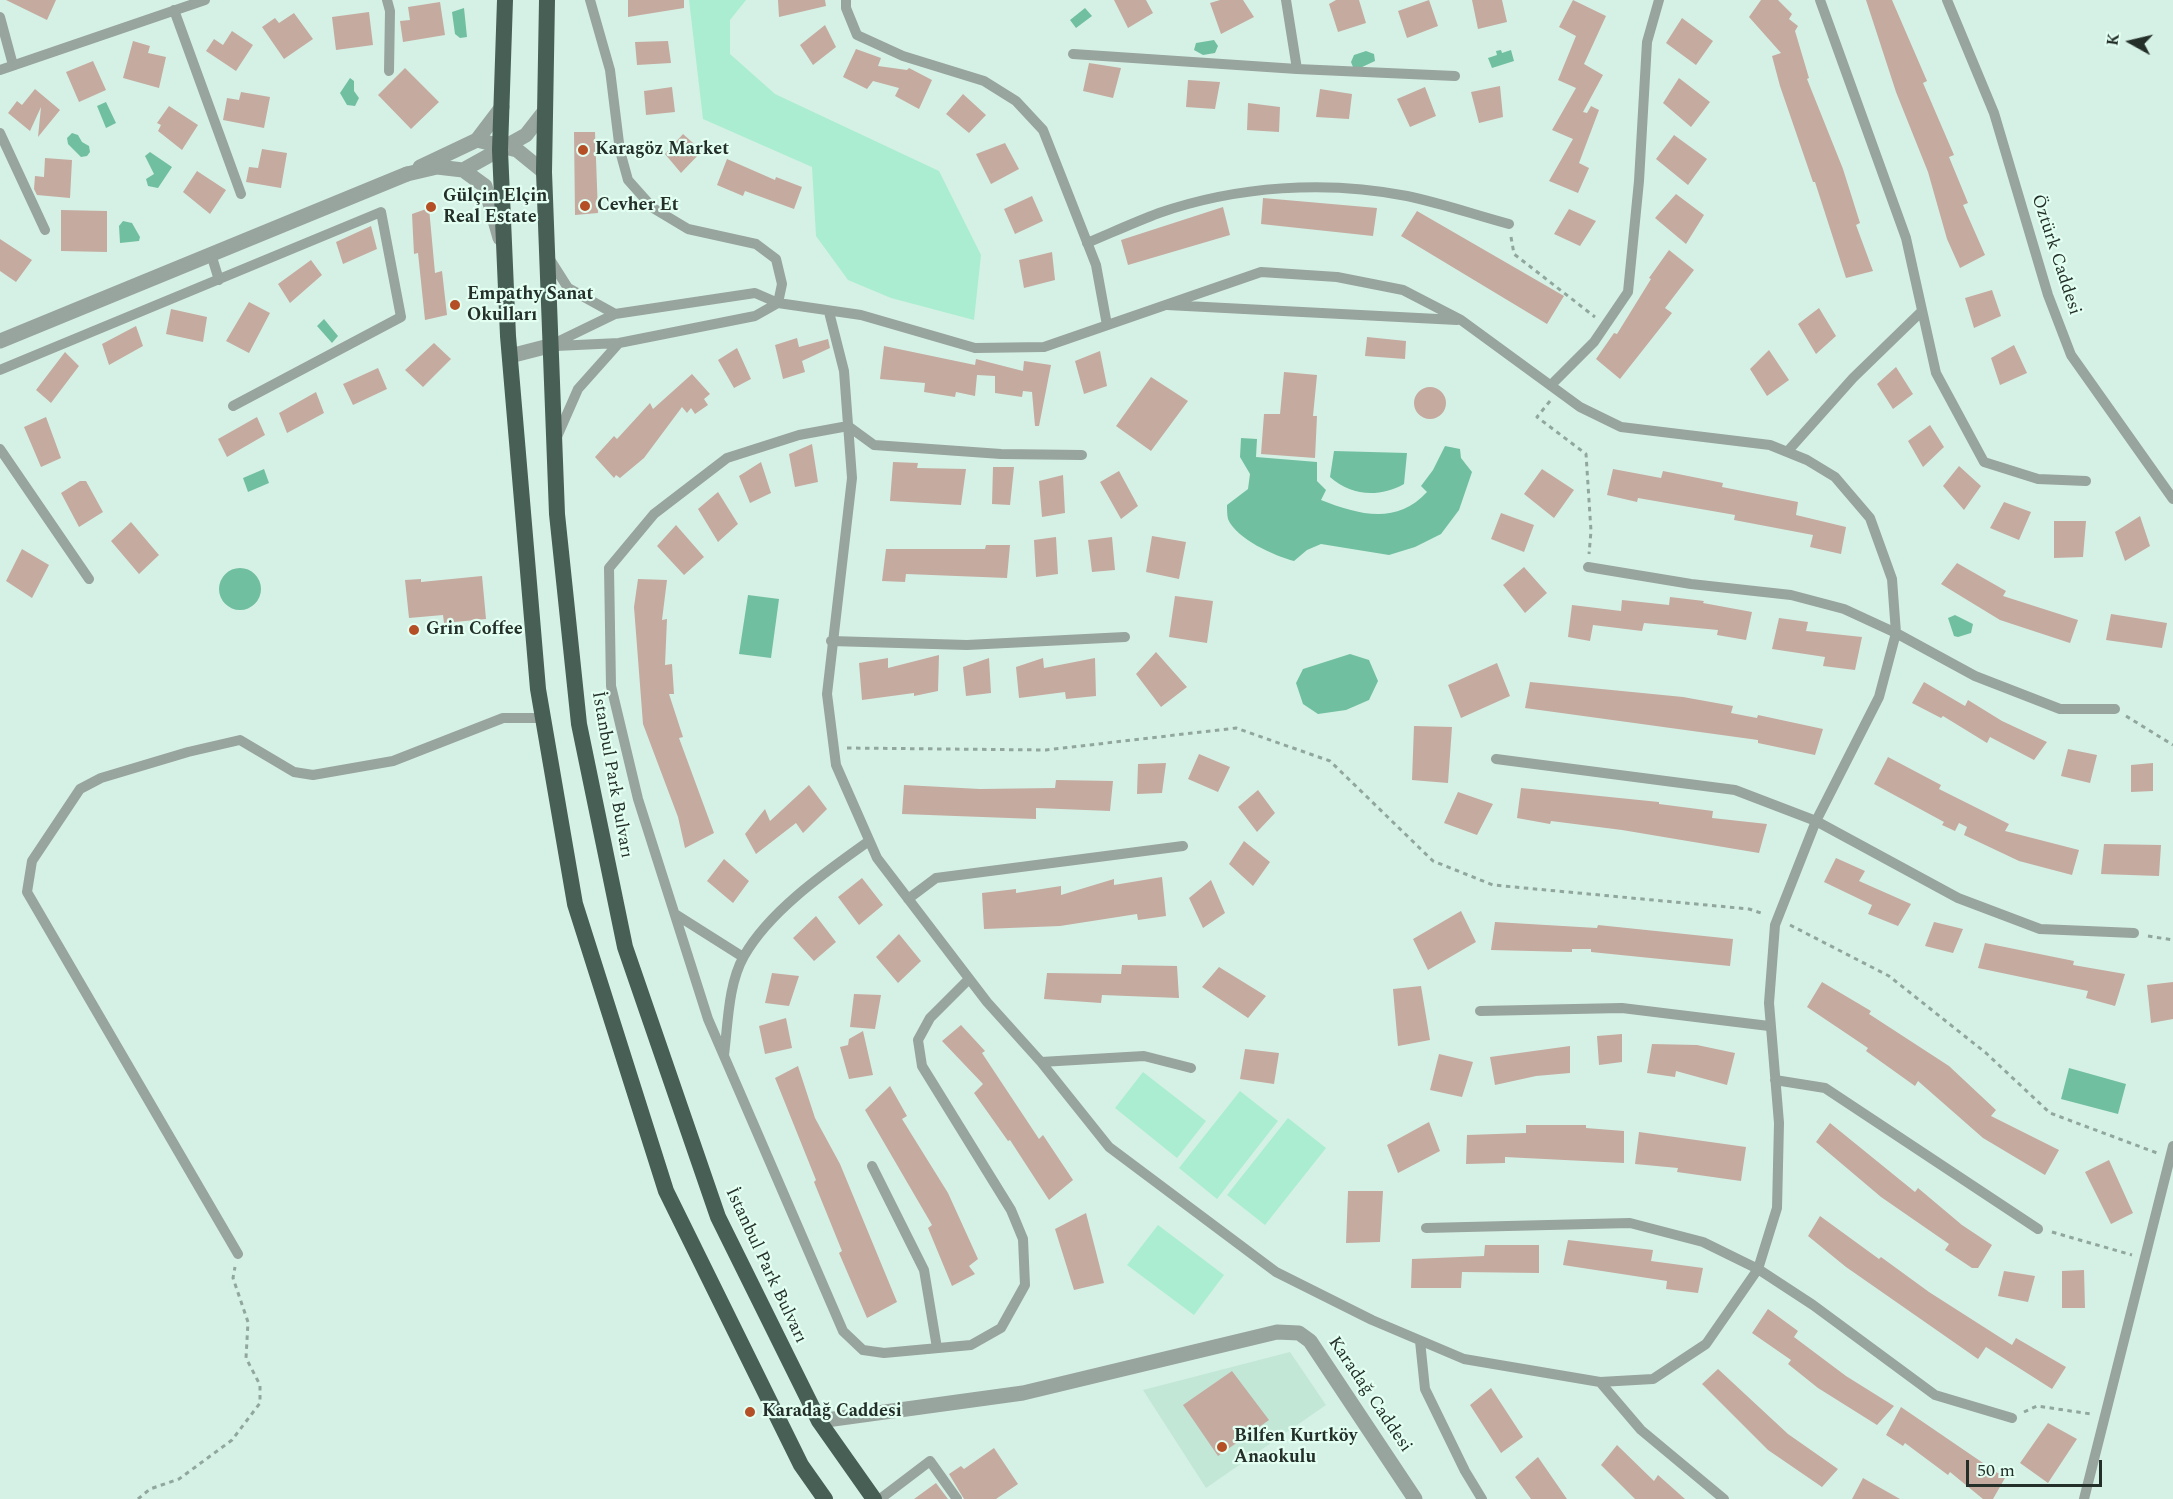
<!DOCTYPE html>
<meta charset="utf-8">
<style>
body{margin:0}
#map{position:relative;width:2173px;height:1499px;overflow:hidden;background:#d5f1e5;font-family:Spectral,serif}
canvas{display:block}
.north{position:absolute;left:2101px;top:12px;width:60px;height:60px;-webkit-text-stroke:4px #e2fff2;paint-order:stroke;rotate:278deg;font-size:16px;font-weight:700;line-height:24px;text-align:center;color:#242f2a}
.north::after{content:'';display:block;margin:auto;width:21px;height:27px;background:#242f2a;clip-path:polygon(50% 0,100% 100%,50% 72%,0 100%)}
.scale{position:absolute;left:1966px;top:1460px;width:136px;height:27px;box-sizing:border-box;border:3px solid #242f2a;border-top:0;padding-left:8px;font-size:18px;line-height:21px;white-space:nowrap;color:#242f2a;-webkit-text-stroke:4px #e2fff2;paint-order:stroke}
</style>
<div id="map">
<canvas width="2173" height="1499"></canvas>
<div class="north">K</div>
<div class="scale">50 m</div>
</div>
<script>
const c = document.querySelector('canvas').getContext('2d');
c.lineJoin = 'round';
function fill(path, color) {
  c.fillStyle = color;
  c.fill(path, 'evenodd');
}
function trace(path, color, width, dash) {
  c.strokeStyle = color;
  c.lineWidth = width;
  c.lineCap = dash ? 'butt' : 'round';
  c.setLineDash(dash || []);
  c.stroke(path);
}
function label(font, color, halo, rows, align = 'center') {
  c.font = font + ' Spectral,serif';
  c.lineWidth = 4.5;
  c.setLineDash([]);
  c.textBaseline = 'middle';
  c.strokeStyle = halo;
  c.fillStyle = color;
  for (const [text, x, y, turn = 0] of rows) {
    c.save();
    c.translate(x, y);
    c.rotate((+turn || 0) * Math.PI / 180);
    c.textAlign = isNaN(turn) ? turn : align;
    if (halo) c.strokeText(text, 0, 0);
    c.fillText(text, 0, 0);
    c.restore();
  }
}
const built = new Path2D(`
 M1290,1352L1326,1405L1206,1488L1143,1390Z`);
const green = new Path2D(`
 M689,0H746L730,20V54L775,94L939,171L981,255L974,320L891,298L848,280L816,236L812,167L703,119Z
 M1143,1072L1206,1121L1177,1158L1115,1108Z
 M1240,1091L1278,1121L1217,1199L1179,1168Z
 M1288,1118L1326,1148L1265,1225L1227,1195Z
 M1158,1225L1224,1275L1194,1315L1127,1265Z`);
const water = new Path2D(`
 M464,8L467,37L460,38L455,34L452,12Z
 M1085,8L1092,16L1076,28L1070,20Z
 M1214,40L1218,46L1215,53L1203,55L1194,50L1196,43Z
 M1501,50L1502,53L1511,50L1514,61L1492,68L1488,58L1497,55L1496,51Z
 M1366,51L1374,54L1375,61L1360,68L1353,67L1351,62L1354,55Z
 M350,78L354,81V91L359,98L355,106L347,105L340,93Z
 M106,102L116,123L106,128L97,106Z
 M72,133L78,135L82,142L89,146L90,152L87,156L81,157L68,144L67,138Z
 M150,152L172,167L158,188L148,186L146,179L154,174L145,156Z
 M123,221L132,223L140,237L139,241L120,243L119,226Z
 M324,319L338,336L332,343L317,326Z
 M1241,438L1257,439L1256,457L1317,462V481L1326,490L1321,500C1359,515 1397,525 1427,492L1421,486L1433,470L1445,446L1460,449L1461,458L1472,472L1459,510L1441,534L1415,547L1389,555L1321,544L1307,550L1294,561C1275,556 1236,539 1228,519C1227,515 1227,509 1227,505L1248,489L1250,474L1240,457Z
 M1334,451L1407,453L1404,484C1379,498 1351,496 1330,477Z
 M264,469L269,483L248,492L243,478Z
 M219 589a21 21 0 1 1 42 0a21 21 0 1 1-42 0Z
 M748,595L779,599L771,658L739,654Z
 M1955,615L1973,624L1971,633L1958,637L1954,636L1948,618Z
 M1350,654L1369,660L1378,681L1369,700L1346,710L1318,714L1303,704L1296,683L1303,669Z
 M2069,1068L2126,1084L2118,1114L2061,1099Z`);
const building = new Path2D(`
 M6,0H56L47,20Z
 M628,0H684V8L628,17Z
 M778,0H825L826,6L779,17Z
 M1114,0H1146L1153,13L1128,28Z
 M1220,0H1243L1254,17L1221,34L1210,3Z
 M1336,0H1359L1366,23L1338,32L1329,4Z
 M1429,0L1438,26L1407,38L1398,11Z
 M1472,0H1502L1507,22L1478,29Z
 M1573,0L1606,16L1584,64L1603,75L1583,112L1587,113L1591,106L1599,110L1579,163L1589,168L1578,193L1549,181L1573,139L1552,130L1576,88L1558,80L1576,36L1559,27Z
 M1761,0H1778L1792,14L1789,19L1798,26L1795,31L1809,78L1807,79L1843,169L1860,223L1856,225L1873,271L1846,278L1815,182H1813L1780,86L1772,56L1781,53L1749,17Z
 M1866,0H1892L1927,81L1923,83L1954,155L1949,157L1968,203L1963,205L1985,255L1960,268L1947,239L1928,172L1896,92Z
 M440,2L445,35L403,42L400,21L410,20L408,7Z
 M369,12L373,45L336,50L332,17Z
 M294,13L313,39L284,59L262,27L275,18L279,23Z
 M1682,18L1713,41L1696,65L1666,43Z
 M825,25L836,47L813,65L800,45Z
 M232,31L253,45L236,71L206,51L214,39L223,45Z
 M133,41L150,46L148,53L166,57L159,88L123,78Z
 M668,41L671,63L637,65L635,42Z
 M856,49L881,58L878,66L907,70L909,68L932,80L919,109L895,96L899,88L873,81L867,89L843,77Z
 M93,61L106,90L79,102L66,72Z
 M1089,63L1121,68L1113,98L1083,91Z
 M405,68L439,102L411,129L378,95Z
 M1679,78L1710,102L1691,127L1663,103Z
 M1188,80L1220,82L1215,109L1186,107Z
 M1500,86L1503,117L1479,123L1471,92Z
 M672,87L675,112L646,115L644,91Z
 M1425,87L1436,116L1410,127L1397,99Z
 M35,89L60,110L38,137L41,107L30,131L8,113L17,101L22,105Z
 M1320,89L1352,94L1349,119L1316,117Z
 M241,92L270,97L264,128L223,120L227,98L239,100Z
 M963,94L986,115L969,133L946,114Z
 M1248,103L1280,107L1279,132L1247,130Z
 M169,106L198,125L182,150L158,131L161,125L157,123Z
 M574,132H595L598,213L575,215Z
 M683,134L702,151L681,173L665,154Z
 M1674,135L1707,159L1688,185L1656,159Z
 M1005,143L1019,169L991,184L976,154Z
 M262,149L287,153L281,188L246,182L249,167L258,168Z
 M45,158L72,160L70,198L37,195L34,189L35,176L44,177Z
 M727,159L775,180L776,177L802,187L794,209L745,191L743,196L717,185Z
 M197,171L226,190L210,214L183,192Z
 M1676,194L1704,215L1686,244L1655,218Z
 M1032,196L1043,221L1015,234L1004,209Z
 M1263,198L1377,208L1373,236L1261,224Z
 M1223,207L1230,235L1128,265L1121,240Z
 M429,208L435,273L442,271L447,315L425,320L418,253L414,254L412,214Z
 M1569,209L1596,221L1580,246L1554,234Z
 M61,210L107,211V252L61,251Z
 M1417,211L1564,296L1547,324L1401,236Z
 M371,226L377,249L343,264L336,242Z
 M0,239L32,260L16,282L0,271Z
 M1669,250L1694,270L1665,308L1672,313L1620,379L1596,359L1614,333L1617,334L1651,279L1649,278Z
 M1052,252L1055,280L1024,288L1019,260Z
 M311,260L322,275L290,303L278,284Z
 M1992,290L2001,316L1974,328L1965,298Z
 M249,302L270,313L249,353L226,341Z
 M1819,308L1836,336L1816,354L1798,324Z
 M171,309L207,317L203,342L166,334Z
 M136,326L143,346L109,365L102,344Z
 M1367,337L1406,341L1405,359L1365,356Z
 M797,338L799,347L828,339L830,348L802,361L805,372L783,379L775,345Z
 M434,343L451,359L423,387L405,370Z
 M2014,345L2027,373L2000,385L1991,358Z
 M884,346L975,365L976,359L1023,371L1024,361L1051,365L1039,426H1035L1032,392L1023,391L1022,397L995,393V376L977,375L975,396L956,392L955,397L924,392L925,383L880,379Z
 M737,348L751,379L734,388L718,360Z
 M1769,350L1789,380L1767,396L1750,369Z
 M1100,351L1107,386L1084,394L1075,361Z
 M65,352L79,366L51,403L36,390Z
 M1896,367L1913,394L1893,409L1877,384Z
 M378,368L387,389L353,405L343,384Z
 M1284,372L1317,375L1313,416H1317L1315,458L1261,454L1264,414H1280Z
 M692,374L710,394L704,399L708,405L695,414L691,408L687,413L682,407L644,458L620,478L616,475L614,478L595,457L614,436L617,439L650,403L653,409Z
 M1151,377L1188,401L1151,451L1116,426Z
 M1414 403a16 16 0 1 1 32 0a16 16 0 1 1-32 0Z
 M316,392L324,413L287,433L279,413Z
 M46,417L61,458L41,467L24,427Z
 M257,417L265,435L227,457L218,439Z
 M1930,425L1944,447L1923,467L1908,441Z
 M812,444L818,482L795,487L789,454Z
 M761,462L771,493L750,503L739,476Z
 M893,462L918,463L917,468L966,469L961,505L890,501Z
 M1959,466L1981,486L1964,510L1943,486Z
 M993,467H1014L1010,505L992,504Z
 M1542,469L1574,490L1554,518L1524,494Z
 M1613,469L1661,478L1663,471L1723,483L1722,487L1798,502L1796,515L1846,527L1841,554L1810,547L1813,535L1734,520L1735,515L1638,498L1637,502L1607,495Z
 M1119,471L1138,506L1121,519L1100,482Z
 M1063,475L1065,513L1042,517L1039,481Z
 M80,481H86L103,512L79,527L61,493Z
 M718,492L738,524L718,542L698,509Z
 M2004,502L2031,512L2019,540L1990,528Z
 M1501,513L1534,525L1524,552L1491,539Z
 M2140,516L2150,546L2125,561L2115,532Z
 M2054,521H2086L2083,557L2054,558Z
 M131,522L159,555L139,574L111,541Z
 M676,525L704,557L684,575L657,546Z
 M1152,536L1186,542L1179,579L1146,572Z
 M1056,537L1058,574L1036,577L1034,540Z
 M1112,537L1115,570L1092,572L1088,540Z
 M986,545H1010L1007,578L906,574L905,582L882,581L886,549H985Z
 M22,549L49,565L32,598L6,581Z
 M1957,563L2006,591L2003,596L2078,620L2070,643L2000,620L1941,584Z
 M1524,567L1547,593L1525,613L1503,585Z
 M482,576L486,619L444,623L443,615L409,618L405,580L421,579V582Z
 M638,579L667,580L662,620L667,619L665,665L672,664L674,694H669L683,737L679,738L714,833L685,848L678,817L643,724L634,607Z
 M1175,596L1213,601L1207,643L1169,637Z
 M1670,597L1704,601L1703,603L1752,612L1746,640L1717,635L1718,630L1644,623L1642,631L1593,625L1590,641L1568,637L1572,605L1621,611L1622,600L1669,605Z
 M2111,614L2167,623L2162,648L2106,640Z
 M1779,618L1808,622L1806,631L1862,637L1855,670L1823,666L1825,657L1772,649Z
 M1156,652L1187,687L1161,707L1136,674Z
 M939,655L938,691L914,696V693L862,700L859,663L888,658V668Z
 M989,658L991,693L966,696L963,667Z
 M1043,658L1044,668L1095,658L1096,696L1066,699L1065,692L1019,698L1016,667Z
 M1497,663L1510,696L1461,718L1448,685Z
 M1530,682L1683,697L1733,706L1731,713L1757,718L1758,715L1823,729L1815,755L1758,743V740L1525,708Z
 M1924,682L1965,706L1968,700L2002,721L2047,742L2034,760L1990,737L1987,743L1943,716L1941,718L1912,703Z
 M1414,726L1452,727L1448,783L1412,780Z
 M2068,749L2097,755L2090,783L2061,776Z
 M1199,754L1230,767L1218,792L1188,779Z
 M1888,757L1941,785L1939,789L2009,824L2005,831L2079,850L2072,875L2019,861L1964,835L1967,827L1959,823L1955,831L1942,825L1944,822L1874,784Z
 M1166,763L1162,793L1137,794L1138,764Z
 M2153,763V791L2131,792V765Z
 M1056,780L1113,781L1110,811L1036,808V819L902,814L904,785L980,789L1055,788Z
 M809,785L827,809L803,833L796,823L756,854L745,834L765,809L770,821Z
 M1521,788L1659,802V804L1713,811L1712,818L1767,824L1759,853L1622,830L1551,821L1550,824L1517,818Z
 M1258,790L1275,813L1257,832L1238,807Z
 M1458,792L1493,804L1477,835L1444,823Z
 M1244,841L1270,862L1253,886L1229,864Z
 M2104,844L2161,845L2159,876L2101,874Z
 M1836,858L1865,871L1859,881L1911,904L1898,926L1868,914L1872,905L1824,882Z
 M724,859L749,881L733,903L707,881Z
 M1162,877L1166,916L1138,920L1137,914L1060,926L984,929L982,893L1016,889V893L1061,886V895L1114,879V885Z
 M862,878L883,905L859,925L838,897Z
 M1211,880L1225,913L1203,928L1189,898Z
 M1461,911L1476,942L1428,970L1413,939Z
 M816,916L836,942L814,961L793,938Z
 M1495,922L1597,928L1598,925L1733,939L1730,966L1591,952V949H1572V952L1491,950Z
 M1934,922L1963,929L1953,953L1925,946Z
 M899,934L921,961L898,983L876,957Z
 M1985,943L2074,961L2073,965L2125,974L2115,1006L2086,998L2088,991L1978,968Z
 M1122,965L1177,966L1179,998L1102,995L1101,1003L1044,999L1047,973L1121,974Z
 M1219,967L1266,996L1248,1018L1202,987Z
 M772,973L799,976L789,1006L765,1003Z
 M1822,982L1871,1011L1869,1014L1949,1066L1996,1110L1991,1116L2059,1150L2045,1175L1983,1138L1918,1081L1915,1086L1866,1051L1868,1048L1807,1007Z
 M2173,982V1019L2151,1023L2147,985Z
 M1421,986L1430,1040L1398,1046L1393,989Z
 M854,994L881,995L875,1029L850,1027Z
 M786,1018L792,1048L765,1054L759,1026Z
 M961,1025L985,1051L982,1053L1039,1139L1043,1135L1073,1180L1049,1200L1010,1140L1008,1141L974,1093L983,1084L942,1041Z
 M863,1031L873,1075L849,1079L840,1047L848,1045L849,1039Z
 M1622,1034V1062L1599,1065L1597,1036Z
 M1652,1044L1697,1045L1735,1053L1727,1085L1676,1071L1675,1077L1647,1073Z
 M1570,1046V1073L1536,1076L1495,1085L1490,1057Z
 M1245,1049L1279,1053L1274,1084L1240,1079Z
 M1439,1054L1473,1062L1462,1097L1430,1090Z
 M798,1066L815,1118L840,1164L897,1302L867,1318L839,1253L842,1251L814,1182L816,1180L775,1078Z
 M890,1086L907,1116L902,1119L948,1193L978,1259L969,1266L975,1274L952,1286L928,1228L932,1225L865,1110Z
 M1429,1122L1440,1151L1398,1173L1387,1145Z
 M1830,1123L1915,1192L1918,1188L1962,1225L1992,1245L1978,1268H1972L1945,1250L1949,1244L1881,1197L1816,1142Z
 M1526,1125H1586V1128L1624,1131V1163L1505,1157V1163L1466,1164L1467,1135L1526,1133Z
 M1639,1132L1746,1147L1741,1181L1677,1172L1678,1168L1635,1164Z
 M2109,1160L2133,1213L2111,1224L2085,1172Z
 M1348,1191H1383L1380,1242L1346,1243Z
 M1086,1213L1104,1283L1074,1290L1055,1229Z
 M1820,1216L1879,1259L1881,1257L1929,1292L2012,1345L2016,1338L2066,1367L2052,1389L1986,1347L1978,1359L1846,1267L1808,1236Z
 M1568,1240L1653,1250L1651,1261L1703,1268L1698,1293L1666,1289L1667,1281L1563,1265Z
 M1485,1245H1539V1273L1462,1272L1461,1288H1411L1412,1259L1484,1256Z
 M2084,1270L2085,1308H2062V1271Z
 M2004,1271L2035,1276L2028,1302L1998,1296Z
 M1768,1309L1798,1331L1794,1337L1846,1376L1894,1406L1877,1425L1818,1388L1788,1364L1791,1360L1752,1333Z
 M1718,1369L1788,1434L1838,1469L1822,1487L1768,1450L1702,1384Z
 M1232,1371L1269,1420L1218,1456L1183,1405Z
 M1491,1388L1523,1437L1501,1453L1470,1405Z
 M1901,1407L2005,1478L1993,1499H1983L1950,1472L1948,1475L1905,1443L1903,1446L1886,1435Z
 M2048,1423L2077,1439L2048,1483L2020,1463Z
 M1617,1445L1654,1481L1658,1475L1685,1499H1635L1601,1465Z
 M994,1448L1018,1484L996,1499H964L949,1474L961,1466L964,1469Z
 M1538,1457L1567,1499H1531L1515,1477Z
 M1863,1478L1900,1499H1852Z
 M936,1483L948,1499H914Z`);
const path = new Path2D(`
 M1511,237L1514,254L1595,317
 M1550,401L1537,417L1586,454L1591,531L1589,554
 M2126,716L2173,745
 M847,748L1046,750L1236,728L1330,761L1433,861L1493,885L1749,909L1764,914
 M1790,925L1889,976L1986,1053L2050,1113L2157,1153
 M2148,936L2173,940
 M2052,1232L2132,1255
 M2024,1412L2037,1406L2091,1414
 M138,1499L150,1489L179,1479L232,1440L260,1403V1385L246,1358L248,1322L233,1278L235,1267`);
const service = new Path2D(`
 M387,0L390,11L389,71
 M846,0V8L857,35L903,56L984,81L1016,101L1043,130L1096,265L1107,325
 M1820,0L1906,238L1936,373L1984,462L2038,479L2086,481
 M1947,0L1994,113L2048,295L2071,355L2173,499
 M174,10L241,194
 M0,17L13,65
 M1073,54L1297,69L1286,0
 M1297,69L1455,76
 M0,70L205,0
 M0,133L45,230
 M1087,243C1111,233 1135,222 1159,213C1237,186 1326,180 1407,196C1441,203 1475,215 1509,224
 M211,254L219,280
 M549,258L568,288L615,314
 M1167,305L1457,320
 M549,346L615,314L755,293L778,303L861,315L975,348L1044,347L1261,272L1337,277L1403,290L1461,320L1580,407L1621,427L1770,445L1807,460L1835,477L1870,518L1892,579L1896,633L1879,697L1816,821L1775,925L1769,1003L1779,1123L1777,1208L1758,1269L1706,1344L1653,1379L1600,1382L1464,1359L1372,1320L1276,1272L1109,1147L1041,1062L987,1002L877,858L836,765L827,694L852,478L844,371L829,312
 M556,346L619,343L755,316L778,303L782,284L776,259L756,244L688,229L653,208L628,180L620,151L610,70L590,0
 M0,370L381,212L401,317L233,406
 M1551,385L1594,342L1628,292L1639,181L1647,42L1659,0
 M556,439L578,389L619,343
 M0,449L89,579
 M1787,452L1853,378L1922,311
 M1588,567L1691,584L1791,595L1844,609L1896,633L1975,676L2060,709H2115
 M831,641L967,645L1125,637
 M1496,759L1735,790L1816,821L1958,898L2040,929L2134,933
 M908,899L936,878L1183,846
 M675,914L743,957
 M969,979L930,1018L918,1040L922,1066L1011,1210L1023,1239L1025,1285L1001,1328L971,1345L884,1353L863,1350L843,1331L708,1019L638,799L611,686L609,568L654,514L727,458L799,435L848,426L874,445L1001,454L1082,455
 M1480,1011L1622,1008L1769,1026
 M724,1055C728,1024 728,984 744,956C770,910 827,871 869,841
 M1041,1062L1144,1056L1191,1068
 M1775,1080L1825,1088L2038,1229
 M872,1166L924,1270L937,1348
 M1426,1228L1630,1223L1703,1242L1758,1269L1813,1305L1935,1395L2012,1418
 M238,1254L27,892L32,861L80,789L101,778L188,752L240,740L294,772L313,775L393,761L503,718H543
 M1420,1341L1425,1389L1465,1471L1482,1499
 M1600,1382L1641,1430L1724,1499
 M880,1499L930,1461L957,1499
 M2084,1499L2173,1146`);
const minor = new Path2D(`
 M477,140L517,150L544,172
 M0,341L407,174`);
const tertiary = new Path2D(`
 M420,167L477,140L502,107
 M463,170L526,135L544,112
 M407,174L437,167L463,170L485,186L500,238
 M510,356L549,346
 M819,1421L1023,1393L1277,1332L1299,1333L1310,1341L1415,1499`);
const trunk = new Path2D(`
 M505,0L500,150L508,336L538,689L575,904L666,1191L801,1465L825,1499
 M547,0L544,172L557,514L579,724L625,947L718,1217L819,1421L874,1499`);
const markers = [
 [583,150,6,"#b54f25"],
 [585,206,6,"#b54f25"],
 [431,207,6,"#b54f25"],
 [455,305,6,"#b54f25"],
 [414,630,6,"#b54f25"],
 [750,1412,6,"#b54f25"],
 [1222,1447,6,"#b54f25"]
];
const poiNames = [
 ["Karagöz Market",595,150],
 ["Gülçin Elçin",443,197],
 ["Real Estate",443,218],
 ["Cevher Et",597,206],
 ["Empathy Sanat",467,295],
 ["Okulları",467,316],
 ["Grin Coffee",426,630],
 ["Karadağ Caddesi",762,1412],
 ["Bilfen Kurtköy",1234,1437],
 ["Anaokulu",1234,1458]
];
const streetNames = [
 ["Öztürk Caddesi",2055,255,72],
 ["İstanbul Park Bulvarı",611,775,80],
 ["İstanbul Park Bulvarı",765,1266,65],
 ["Karadağ Caddesi",1369,1395,56]
];
fill(built, '#c2e7d7');
fill(green, '#abedd1');
fill(water, '#71bfa1');
fill(building, '#c5aaa0');
trace(path, '#91a79d', 3, [4.5, 4.5]);
trace(service, '#98a49e', 10);
trace(minor, '#98a49e', 15);
trace(tertiary, '#98a49e', 15);
trace(trunk, '#485f56', 16);
for (const [x, y, r, color] of markers) {
  const dot = new Path2D();
  dot.arc(x, y, r, 0, 2 * Math.PI);
  c.fillStyle = color;
  c.fill(dot);
  trace(dot, '#e2fff2', 2);
}
label('bold 18px', '#242f2a', '#e2fff2', poiNames, 'left');
label('18px', '#242f2a', '#e2fff2', streetNames);
</script>
